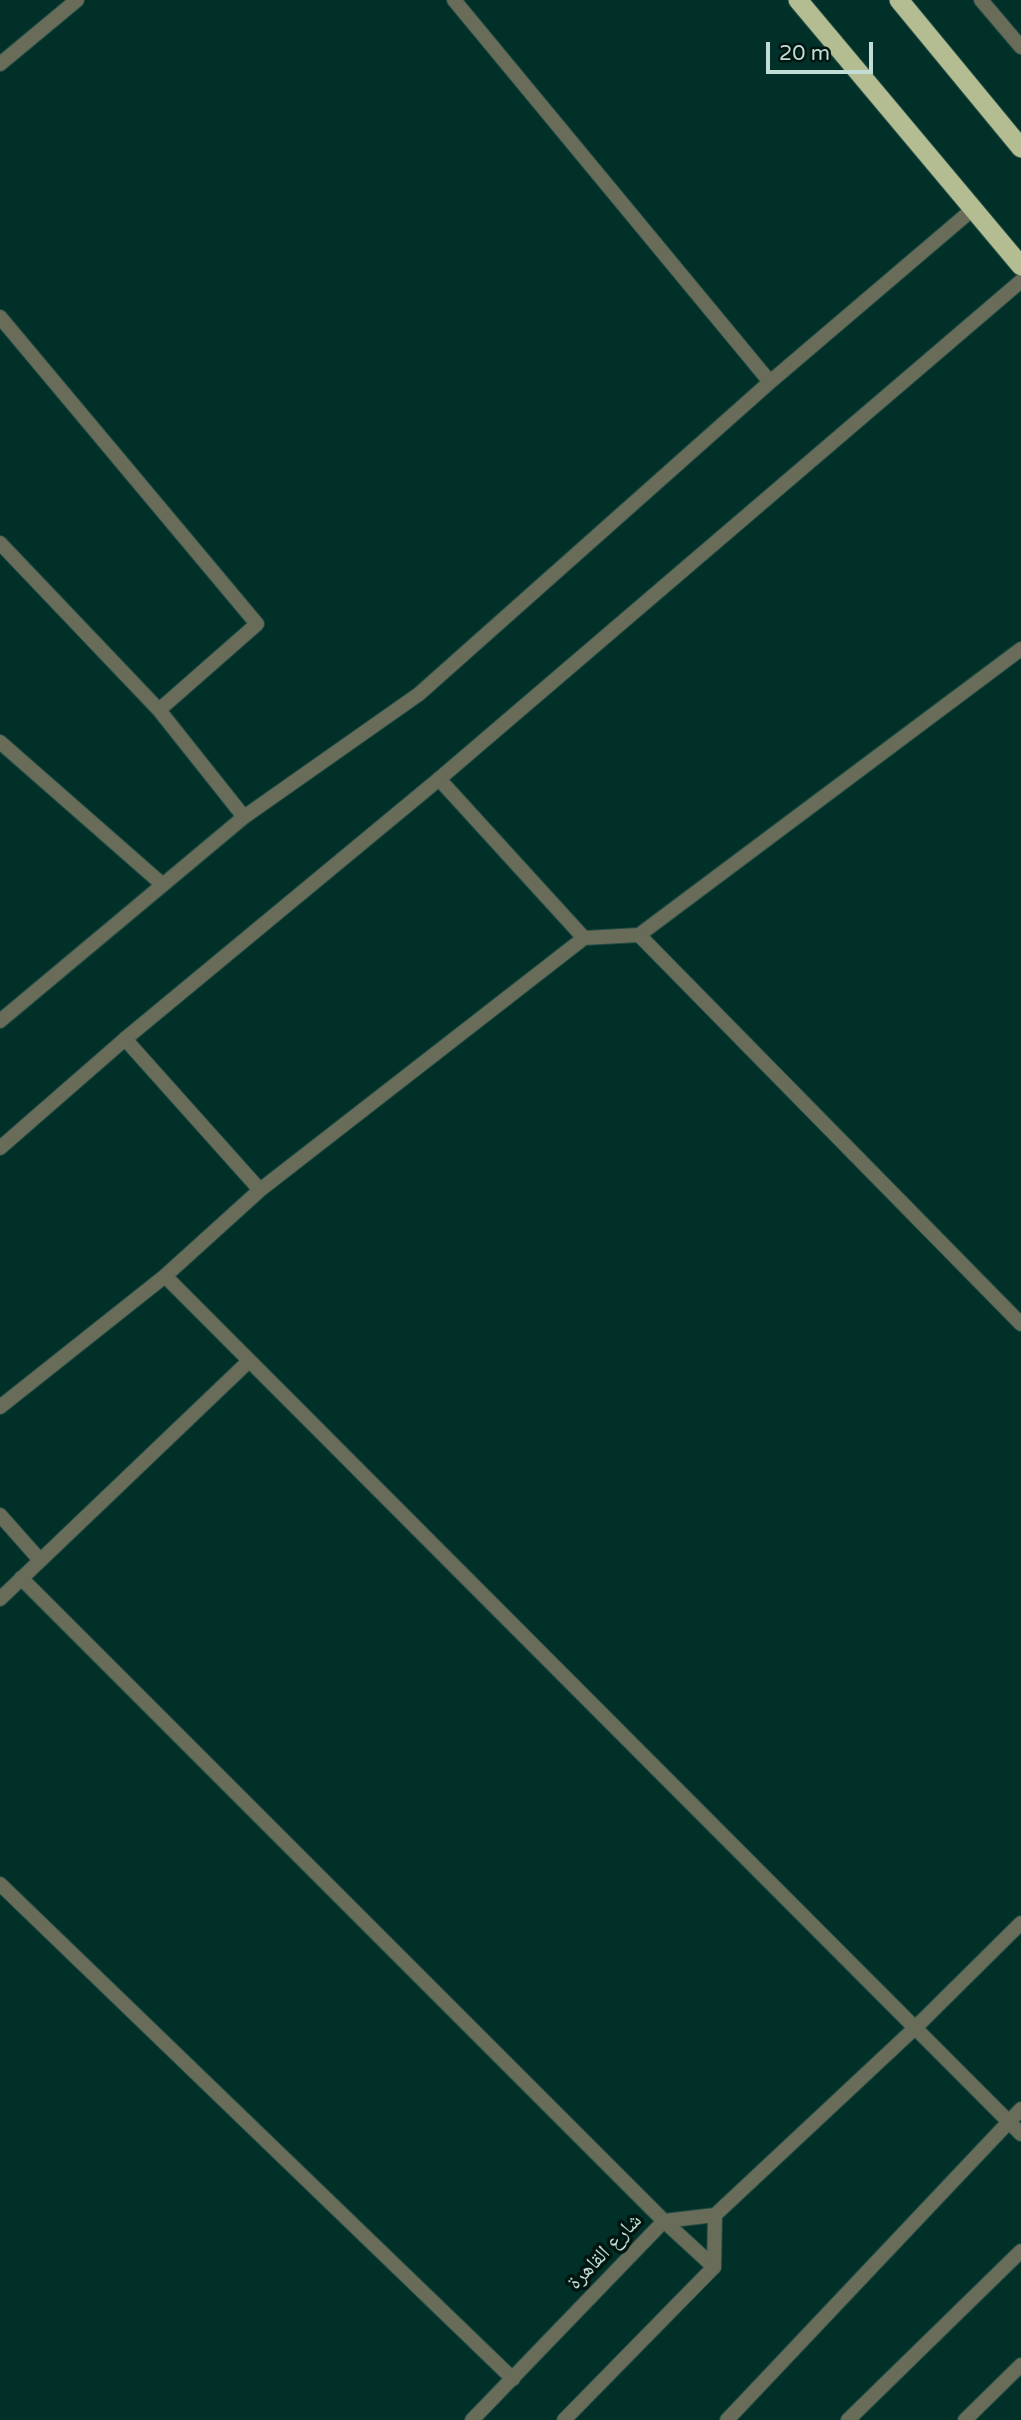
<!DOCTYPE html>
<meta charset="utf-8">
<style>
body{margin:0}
#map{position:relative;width:1021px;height:2420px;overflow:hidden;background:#013028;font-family:"Varela Round",sans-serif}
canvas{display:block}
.scale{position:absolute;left:766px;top:42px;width:107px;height:32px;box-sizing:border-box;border:4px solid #c1ddd6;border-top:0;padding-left:9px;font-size:21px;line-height:24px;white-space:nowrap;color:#c1ddd6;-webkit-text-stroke:5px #011611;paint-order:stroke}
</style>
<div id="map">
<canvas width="1021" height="2420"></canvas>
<div class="scale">20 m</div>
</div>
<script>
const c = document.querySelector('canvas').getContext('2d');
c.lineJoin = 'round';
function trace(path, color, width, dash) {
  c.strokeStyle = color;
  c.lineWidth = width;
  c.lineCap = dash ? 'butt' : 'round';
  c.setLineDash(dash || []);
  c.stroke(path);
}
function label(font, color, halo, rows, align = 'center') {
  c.font = font + ' "Varela Round","Noto Naskh Arabic",sans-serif';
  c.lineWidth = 7;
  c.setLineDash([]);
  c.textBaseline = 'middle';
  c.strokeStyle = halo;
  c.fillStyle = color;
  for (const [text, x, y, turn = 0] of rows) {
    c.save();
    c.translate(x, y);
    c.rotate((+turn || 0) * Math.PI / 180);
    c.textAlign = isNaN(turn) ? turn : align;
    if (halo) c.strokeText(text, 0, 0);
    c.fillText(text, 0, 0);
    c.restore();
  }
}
const minor = new Path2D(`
 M454,0L770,382
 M981,0L1021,47
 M0,64L77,0
 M0,317L257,624L159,710
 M0,543L159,710L244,817
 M0,742L163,885
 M439,779L584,938
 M0,1021L244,817L419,694L770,382L973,209
 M125,1039L260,1190
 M165,1276L1021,2134
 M0,1407L165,1276L260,1190L584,938L639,935L1021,649
 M0,1515L39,1559
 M21,1578L664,2221L714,2267
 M0,1599L249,1361
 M0,1884L513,2379
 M727,2420L1021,2109
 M848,2420L1021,2251
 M965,2420L1021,2365`);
const tertiary = new Path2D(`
 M639,935L1021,1324
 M0,1148L125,1039L439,779L1021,281
 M715,2215L916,2027L1021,1923
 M472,2420L664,2221L715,2215
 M564,2420L714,2267L715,2215`);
const trunk = new Path2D(`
 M798,0L1021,266
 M899,0L1021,148`);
const streetNames = [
 ["شارع القاهرة",605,2252,-46]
];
trace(minor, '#204c44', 16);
trace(tertiary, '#204c44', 16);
trace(trunk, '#204c44', 21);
trace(minor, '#686c59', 14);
trace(tertiary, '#686c59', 14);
trace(trunk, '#b4bc92', 19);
label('21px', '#c1ddd6', '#011611', streetNames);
</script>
